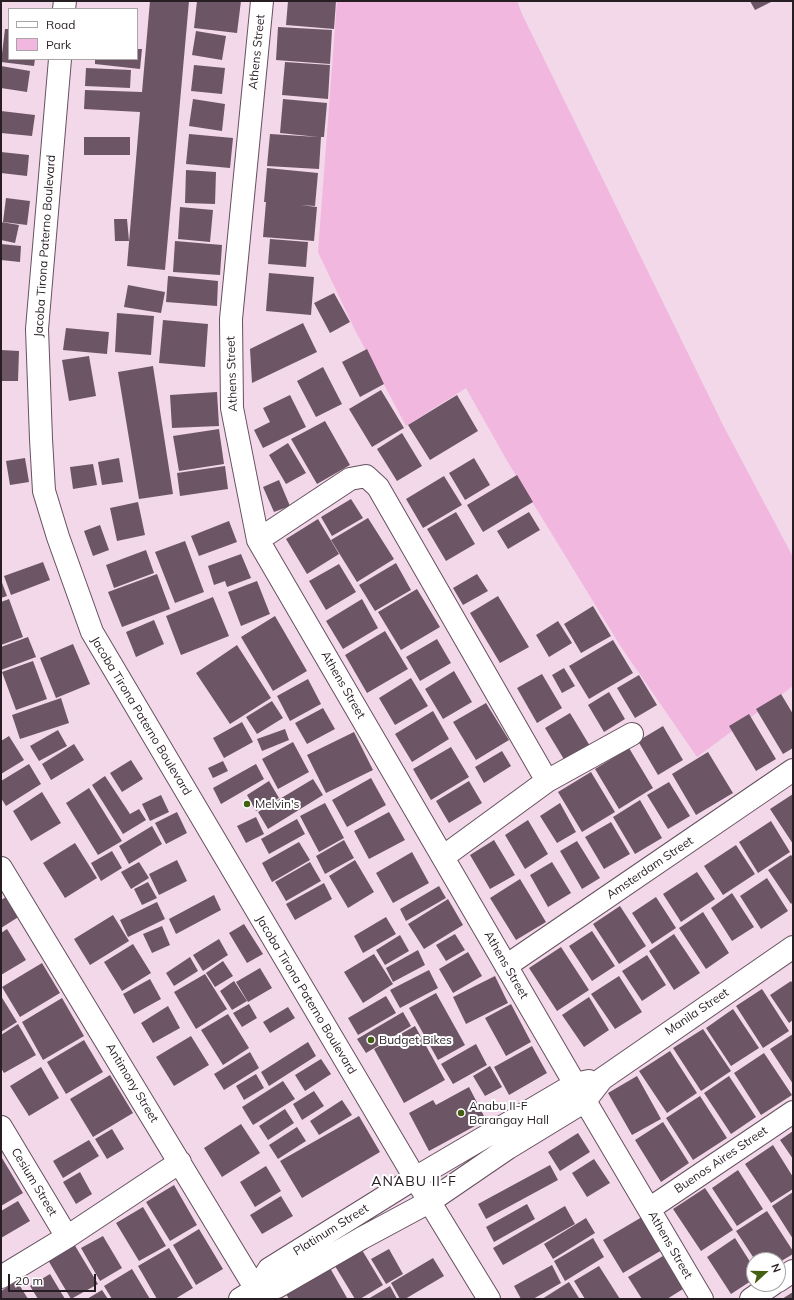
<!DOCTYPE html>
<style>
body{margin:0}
#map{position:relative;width:794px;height:1300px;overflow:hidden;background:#f2d8e9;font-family:Mulish,sans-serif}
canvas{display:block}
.frame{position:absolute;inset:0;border:2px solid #271e24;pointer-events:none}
.legend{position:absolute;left:8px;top:8px;width:130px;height:52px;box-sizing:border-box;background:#fff;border:1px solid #a9a5a7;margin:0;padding:5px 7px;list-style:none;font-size:12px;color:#271e24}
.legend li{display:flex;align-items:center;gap:8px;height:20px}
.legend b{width:20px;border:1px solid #a9a5a7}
.north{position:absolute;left:746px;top:1252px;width:40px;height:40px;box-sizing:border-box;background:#fff;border:1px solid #a9a5a7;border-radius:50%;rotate:69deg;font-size:11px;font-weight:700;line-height:16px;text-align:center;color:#271e24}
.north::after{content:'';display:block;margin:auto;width:14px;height:18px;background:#446011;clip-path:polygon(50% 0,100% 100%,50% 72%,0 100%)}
.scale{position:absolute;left:8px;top:1274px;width:88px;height:18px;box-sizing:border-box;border:2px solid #271e24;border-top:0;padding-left:5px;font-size:12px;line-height:14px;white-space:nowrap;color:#271e24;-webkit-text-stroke:3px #fff;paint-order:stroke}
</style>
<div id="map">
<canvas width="794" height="1300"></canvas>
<div class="frame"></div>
<ul class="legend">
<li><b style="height:5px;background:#fff"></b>Road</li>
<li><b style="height:11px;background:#f1b7df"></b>Park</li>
</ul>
<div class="north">N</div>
<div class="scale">20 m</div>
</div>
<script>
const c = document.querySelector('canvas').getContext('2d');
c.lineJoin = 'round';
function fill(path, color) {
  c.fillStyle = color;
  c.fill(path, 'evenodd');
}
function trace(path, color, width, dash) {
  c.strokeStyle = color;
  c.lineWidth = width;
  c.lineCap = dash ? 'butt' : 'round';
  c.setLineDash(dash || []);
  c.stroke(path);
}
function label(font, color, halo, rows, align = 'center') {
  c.font = font + ' Mulish,sans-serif';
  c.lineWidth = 4;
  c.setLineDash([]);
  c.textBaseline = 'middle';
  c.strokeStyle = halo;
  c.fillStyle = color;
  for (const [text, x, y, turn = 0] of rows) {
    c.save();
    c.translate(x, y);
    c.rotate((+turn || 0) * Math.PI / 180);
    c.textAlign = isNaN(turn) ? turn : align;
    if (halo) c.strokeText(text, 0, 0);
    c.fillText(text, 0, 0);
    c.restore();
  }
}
const green = new Path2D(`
 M337,1H517L522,14L724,427L793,557V686L697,757L621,647L506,459L466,388L406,426L354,328L318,252Z`);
const building = new Path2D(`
 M150,1H189L165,270L127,266L140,112L84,109L85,90L142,92Z
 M197,1H241L237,33L194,28Z
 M288,1H336L334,29L286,25Z
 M750,1H773L755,10Z
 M278,27L332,30L330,64L276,60Z
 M5,29H9V59H35L34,66L1,62Z
 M196,31L226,36L222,60L192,55Z
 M137,49H142L140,69L95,64V59H137Z
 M285,62L330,65L328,99L282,95Z
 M194,65L225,68L222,94L191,91Z
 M1,66L30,71L27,92L1,88Z
 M86,68L131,70L130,88L85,86Z
 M193,99L225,104L222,131L189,126Z
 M283,99L327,103L324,137H321L319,169L267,166L270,134L318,137L280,133Z
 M1,111L35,115L32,136L1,133Z
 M189,134L233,138L230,168L186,164Z
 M84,137H130V155H84Z
 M1,152L29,155L27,176L1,173Z
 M267,168L318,173L315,206L301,205L317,207L314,241L263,237L266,202H264Z
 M186,170L216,172L215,204L185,203Z
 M6,198L30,201L27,225L3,222Z
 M180,207L213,210L210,242L178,239Z
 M114,219H127L129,241H115Z
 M1,222L19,225L15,243L1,240Z
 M270,239L308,242L306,267L268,264Z
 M175,241L222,245L220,275L173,272Z
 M1,244L21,246L20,262L1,260Z
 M269,273L314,277L311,315L266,311Z
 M168,276L218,281L217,306L166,302Z
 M128,285L165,292L161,313L124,307Z
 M334,293L350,322L330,333L314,303Z
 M117,313L154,316L151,355L115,352Z
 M163,320L208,324L205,367L159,363Z
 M303,323L317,352L252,383L250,349Z
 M66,328L109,332L107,354L63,350Z
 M367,349L384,384L360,397L342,362Z
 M1,350L19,351L18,381H1Z
 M89,356L96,396L69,401L62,360Z
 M153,366L173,494L139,499L118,372Z
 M323,367L342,404L316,417L297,381Z
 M381,390L404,428L372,447L349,409Z
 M217,392L219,426L172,428L170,395Z
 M290,395L306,427L263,448L254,430L270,422L263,408Z
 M457,395L478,431L430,460L408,425Z
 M325,421L350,465L317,484L291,439Z
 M219,429L224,464L179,471L173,436Z
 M402,433L422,466L397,481L377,449Z
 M288,443L306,473L286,484L269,455Z
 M25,458L29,482L10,485L6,461Z
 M119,458L123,482L102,485L98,462Z
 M474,458L490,485L465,500L449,473Z
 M93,464L97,485L73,489L70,467Z
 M225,466L228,489L180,496L177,473Z
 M517,475L533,502L483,532L467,505Z
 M444,476L462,505L423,528L406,499Z
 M279,480L290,506L274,512L263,487Z
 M351,499L363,518L332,536L321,517Z
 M138,502L145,535L117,541L110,508Z
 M456,512L475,544L446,561L427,529Z
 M529,512L540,530L508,549L497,531Z
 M368,518L394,559L357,582L331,540Z
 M318,519L339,554L307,574L286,539Z
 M229,521L237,542L199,556L191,536Z
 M100,525L109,550L93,556L84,531Z
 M185,541L204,592L175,603L155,552Z
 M146,550L154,573L114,588L106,565Z
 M241,554L251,578L227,587L225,581L214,585L208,566Z
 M43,562L50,580L11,595L4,576Z
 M396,563L411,590L375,611L359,585Z
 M339,564L356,592L326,610L309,581Z
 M157,574L170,609L122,627L108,592Z
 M477,574L488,591L463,605L453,588Z
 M1,580L7,596L1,598Z
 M257,581L270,614L241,626L228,592Z
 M417,589L440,627L401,650L378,612Z
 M498,596L529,647L500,663L470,613Z
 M213,597L229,636L181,655L166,616Z
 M9,599L23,637L1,645V602Z
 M362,599L378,628L343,649L326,621Z
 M593,606L611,636L581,653L564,624Z
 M275,616L307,671L273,691L241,637Z
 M154,620L164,644L136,657L126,632Z
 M558,621L572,643L549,657L536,635Z
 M385,631L408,669L367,693L345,655Z
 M28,637L36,657L1,670V647Z
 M437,639L451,663L420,681L406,657Z
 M613,640L633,673L589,699L569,666Z
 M73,644L90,684L56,698L40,658Z
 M237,645L271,698L230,724L196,673Z
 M33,661L47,699L16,710L2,672Z
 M564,668L575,686L562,693L552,675Z
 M454,671L472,702L443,719L425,689Z
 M542,674L562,708L537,723L517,688Z
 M639,675L657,705L635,718L617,688Z
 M411,678L428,706L395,725L379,698Z
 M308,679L321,704L290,721L277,696Z
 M609,692L625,719L604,732L588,705Z
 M781,694L793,714V748L783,754L756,709Z
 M61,698L69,723L20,739L12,715Z
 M272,701L283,718L257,734L246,717Z
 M486,703L509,740L476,760L453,722Z
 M323,708L335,729L307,744L295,723Z
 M433,711L449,739L412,762L395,734Z
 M570,713L590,746L565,761L545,728Z
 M749,714L776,759L756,771L729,726Z
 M242,722L253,742L224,758L213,738Z
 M663,726L683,760L658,775L638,741Z
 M285,729L289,740L262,751L257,739Z
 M58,730L67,746L39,761L30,746Z
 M354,732L373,770L326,793L307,755Z
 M9,736L24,760L1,774V741Z
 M293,742L309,772L278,789L262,759Z
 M74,744L84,760L51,780L42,764Z
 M451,747L469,777L431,800L413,769Z
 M629,748L653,788L619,809L595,769Z
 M502,751L511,766L484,783L475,767Z
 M708,752L733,793L696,815L672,774Z
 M131,760L143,779L122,792L110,773Z
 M223,761L228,771L213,778L208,768Z
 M29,764L41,784L6,806L1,798V781Z
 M256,764L264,779L221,804L213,788Z
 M591,772L615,812L582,832L558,792Z
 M105,776L130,814L139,809L146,820L123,834L92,785Z
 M371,778L386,805L347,827L332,800Z
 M313,779L323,795L268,829L258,812Z
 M269,781L279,798L256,811L247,795Z
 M469,781L482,803L449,823L436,801Z
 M669,782L690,816L668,829L647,795Z
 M89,788L122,841L98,855L66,803Z
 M42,792L61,823L31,841L13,811Z
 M793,794V844L770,809Z
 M161,795L169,812L150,821L142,804Z
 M640,800L662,838L635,854L613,817Z
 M325,803L344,838L319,852L300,816Z
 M560,803L576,832L557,843L540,816Z
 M177,812L187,833L166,844L155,823Z
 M389,812L405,840L369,859L354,831Z
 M256,817L264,834L246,843L237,826Z
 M297,819L305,834L269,854L261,839Z
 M528,820L548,854L525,869L505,835Z
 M771,821L790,852L758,873L739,842Z
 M611,822L630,854L604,869L585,837Z
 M152,826L162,844L129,864L119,846Z
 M344,840L354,858L325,874L316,856Z
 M494,840L515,875L490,889L470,855Z
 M577,841L600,878L582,889L560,851Z
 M299,842L310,860L272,882L262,863Z
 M75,843L97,878L65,898L43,863Z
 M736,845L755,874L723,895L704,866Z
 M112,851L122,868L101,881L91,863Z
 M412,852L429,883L393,903L376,873Z
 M791,855L793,857V902L791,904L768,870Z
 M177,860L187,881L159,895L149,874Z
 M355,860L374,892L348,908L329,876Z
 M139,862L149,878L131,889L121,872Z
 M310,862L321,881L286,901L275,882Z
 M552,862L571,893L548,907L530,875Z
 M697,872L715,899L681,922L663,894Z
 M767,878L788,911L761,929L740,896Z
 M520,879L546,922L516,940L490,898Z
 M148,882L157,898L142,905L134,889Z
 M324,883L332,899L295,920L286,904Z
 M439,886L446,898L406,921L400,909Z
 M732,893L754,927L732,941L711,908Z
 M214,895L221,910L176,934L169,919Z
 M8,896L20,916L1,928V900Z
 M656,897L676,928L652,944L632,913Z
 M448,899L463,925L424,949L408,924Z
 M157,902L165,919L128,937L120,920Z
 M620,906L646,946L619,964L593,924Z
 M703,912L729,953L706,969L679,928Z
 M113,915L129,941L90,965L74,939Z
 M386,917L396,934L363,953L354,936Z
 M244,924L263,954L247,963L229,933Z
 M162,926L170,945L152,953L143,934Z
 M7,929L26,960L1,975V933Z
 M592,931L615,966L592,981L569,946Z
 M455,934L465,950L446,961L436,945Z
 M674,934L700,973L674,990L649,951Z
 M400,935L409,951L385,965L376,950Z
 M219,939L228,955L203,971L193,955Z
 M133,944L151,973L122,991L104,962Z
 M561,947L589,990L557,1011L529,968Z
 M418,950L425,965L393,982L386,968Z
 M468,952L482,976L453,993L439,969Z
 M374,954L393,984L363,1003L344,972Z
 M647,955L666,985L642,1001L622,971Z
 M190,957L198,971L174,986L166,973Z
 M223,961L233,976L215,987L206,973Z
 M42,963L60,993L20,1017L2,987Z
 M260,968L272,988L248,1002L236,982Z
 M429,970L438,988L400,1008L390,990Z
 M205,974L227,1009L196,1029L174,992Z
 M495,976L508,1003L466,1024L453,997Z
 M619,976L642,1012L615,1029L591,994Z
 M150,979L161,999L134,1014L123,994Z
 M234,981L247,1001L232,1010L220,991Z
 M791,981L793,984V1020L789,1023L770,995Z
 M762,989L789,1031L763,1048L736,1006Z
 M436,993L465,1045L438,1060L409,1008Z
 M1,996L17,1022L1,1032Z
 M386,996L396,1013L358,1035L348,1018Z
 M589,997L609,1030L584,1047L562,1015Z
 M62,998L84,1036L43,1060L22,1022Z
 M249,1004L257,1018L242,1027L233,1013Z
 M511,1004L531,1042L506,1056L485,1018Z
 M168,1006L180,1028L153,1043L141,1023Z
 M288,1007L295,1018L270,1033L263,1022Z
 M733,1009L759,1048L731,1066L706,1028Z
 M403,1012L411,1026L366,1053L357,1039Z
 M228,1014L249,1048L223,1065L201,1030Z
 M18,1024L36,1055L4,1073L1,1068V1035Z
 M415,1026L445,1080L404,1103L374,1049Z
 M703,1029L731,1071L701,1091L673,1048Z
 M793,1034V1084L770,1049Z
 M191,1036L209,1065L174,1086L156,1057Z
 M84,1040L103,1072L66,1094L47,1062Z
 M308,1042L316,1056L269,1086L261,1072Z
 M476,1044L487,1065L453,1084L441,1064Z
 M532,1046L547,1073L509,1095L494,1067Z
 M670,1051L697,1093L667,1113L639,1071Z
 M250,1052L259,1068L224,1090L214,1074Z
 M764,1053L792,1095L761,1115L734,1073Z
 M321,1059L331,1074L305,1091L295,1075Z
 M490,1066L502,1087L485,1096L473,1076Z
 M41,1067L59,1098L29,1116L10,1086Z
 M256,1074L264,1088L244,1100L236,1086Z
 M110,1075L133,1113L93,1137L70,1099Z
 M637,1076L661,1119L632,1135L608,1093Z
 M729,1076L756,1117L731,1134L704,1093Z
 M283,1081L295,1099L253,1125L242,1107Z
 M469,1087L486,1120L429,1151L409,1113L433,1100L436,1105Z
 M314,1091L324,1106L302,1120L293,1104Z
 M700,1096L727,1138L693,1160L666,1118Z
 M342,1100L352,1115L319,1135L310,1121Z
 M285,1109L294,1123L268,1140L259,1126Z
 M359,1116L380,1152L302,1198L280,1161Z
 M663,1122L689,1163L661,1182L635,1140Z
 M241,1124L260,1153L222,1177L204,1148Z
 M297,1127L306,1141L278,1159L269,1145Z
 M112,1129L124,1149L107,1159L95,1139Z
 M793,1131V1159L780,1140Z
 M578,1133L590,1152L560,1171L548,1152Z
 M89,1140L99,1156L63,1178L53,1161Z
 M773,1145L793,1177V1189L771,1203L745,1164Z
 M2,1158L23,1193L1,1206V1159Z
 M594,1159L610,1183L587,1197L572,1173Z
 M550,1165L558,1180L486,1219L478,1204Z
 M266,1166L281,1191L255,1207L240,1182Z
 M738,1170L763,1209L737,1226L712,1188Z
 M80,1172L92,1194L76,1204L63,1182Z
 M174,1185L197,1225L170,1241L146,1202Z
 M705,1188L733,1230L701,1251L673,1209Z
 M793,1192V1239L772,1206Z
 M281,1196L293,1216L262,1234L250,1215Z
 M18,1201L30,1221L1,1238V1211Z
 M527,1204L535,1219L494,1242L486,1227Z
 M565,1206L575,1224L503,1265L493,1248Z
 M143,1207L166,1246L139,1261L116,1223Z
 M767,1211L793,1251V1254L778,1263V1260H755L736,1231Z
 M642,1217L662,1250L623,1273L603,1240Z
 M586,1218L595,1233L553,1259L544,1244Z
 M199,1229L223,1269L196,1285L173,1245Z
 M103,1236L122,1268L100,1281L81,1248Z
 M593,1238L604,1257L565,1281L554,1261Z
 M735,1238L754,1268V1279L731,1294L707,1257Z
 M74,1244L98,1284L71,1299L48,1260Z
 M169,1248L193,1288L175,1299H157L138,1266Z
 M389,1249L403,1274L386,1284L371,1259Z
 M362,1250L383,1285L360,1299H355L335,1266Z
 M663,1256L683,1289L667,1299H642L628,1277Z
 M433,1258L444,1276L405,1299H400L391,1283Z
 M552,1265L561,1283L533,1299H521L514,1286Z
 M599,1266L620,1299H585L574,1281Z
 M330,1268L347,1298L289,1299L286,1294Z
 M132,1269L150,1299H112L104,1286Z
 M50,1274L65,1299H38L30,1286Z
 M17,1281L28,1299H1V1291Z
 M569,1282L579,1298L542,1299Z
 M390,1286L397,1299H368Z
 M102,1290L108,1299H87Z
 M793,1292V1299H782Z`);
const street = new Path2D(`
 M262,1L231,319L232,408L258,540L575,1084L702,1299
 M258,540L350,479L366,476L378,487L547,781L443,857
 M547,781L632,734
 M1,868L262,1299
 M506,966L793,770
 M1,1127L67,1237
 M649,1209L793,1112
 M1,1277L67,1237L180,1162
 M778,1281L793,1271
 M256,1289L269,1269L415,1178L575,1084L589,1081
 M240,1299L256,1289L277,1287L362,1238L429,1202L508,1148L585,1101L602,1079L793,947
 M751,1299L773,1284`);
const secondary = new Path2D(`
 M64,9L65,1
 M60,59L37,329L41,439L44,491L58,537L92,632L415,1178L489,1299`);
const markers = [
 [247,804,4,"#446011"],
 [371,1040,4,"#446011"],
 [461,1113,4,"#446011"]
];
const streetNames = [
 ["Athens Street",257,52,-84],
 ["Jacoba Tirona Paterno Boulevard",45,246,-86],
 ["Athens Street",232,374,-92],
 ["Athens Street",343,685,60],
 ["Jacoba Tirona Paterno Boulevard",141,716,59],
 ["Amsterdam Street",650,868,-34],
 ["Athens Street",506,965,60],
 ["Jacoba Tirona Paterno Boulevard",306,995,59],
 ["Manila Street",697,1012,-34],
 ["Antimony Street",132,1083,59],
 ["Buenos Aires Street",721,1160,-34],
 ["Cesium Street",34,1182,59],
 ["Platinum Street",331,1230,-32],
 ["Athens Street",670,1245,60]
];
const poiNames = [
 ["Melvin's",255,804],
 ["Budget Bikes",379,1040],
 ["Anabu II-F",469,1106],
 ["Barangay Hall",469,1120]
];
const quarterNames = [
 ["ANABU II-F",414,1182]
];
fill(green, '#f1b7df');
fill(building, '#6c5665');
trace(street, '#66505f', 24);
trace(secondary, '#66505f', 24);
trace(street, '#fff', 22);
trace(secondary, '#fff', 22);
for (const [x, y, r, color] of markers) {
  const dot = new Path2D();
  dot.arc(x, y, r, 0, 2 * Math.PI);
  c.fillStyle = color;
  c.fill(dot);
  trace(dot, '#fff', 1.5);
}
label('12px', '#271e24', '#fff', streetNames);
label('12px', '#271e24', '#fff', poiNames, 'left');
c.letterSpacing = '1px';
label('14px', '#271e24', '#fff', quarterNames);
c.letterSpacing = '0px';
</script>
